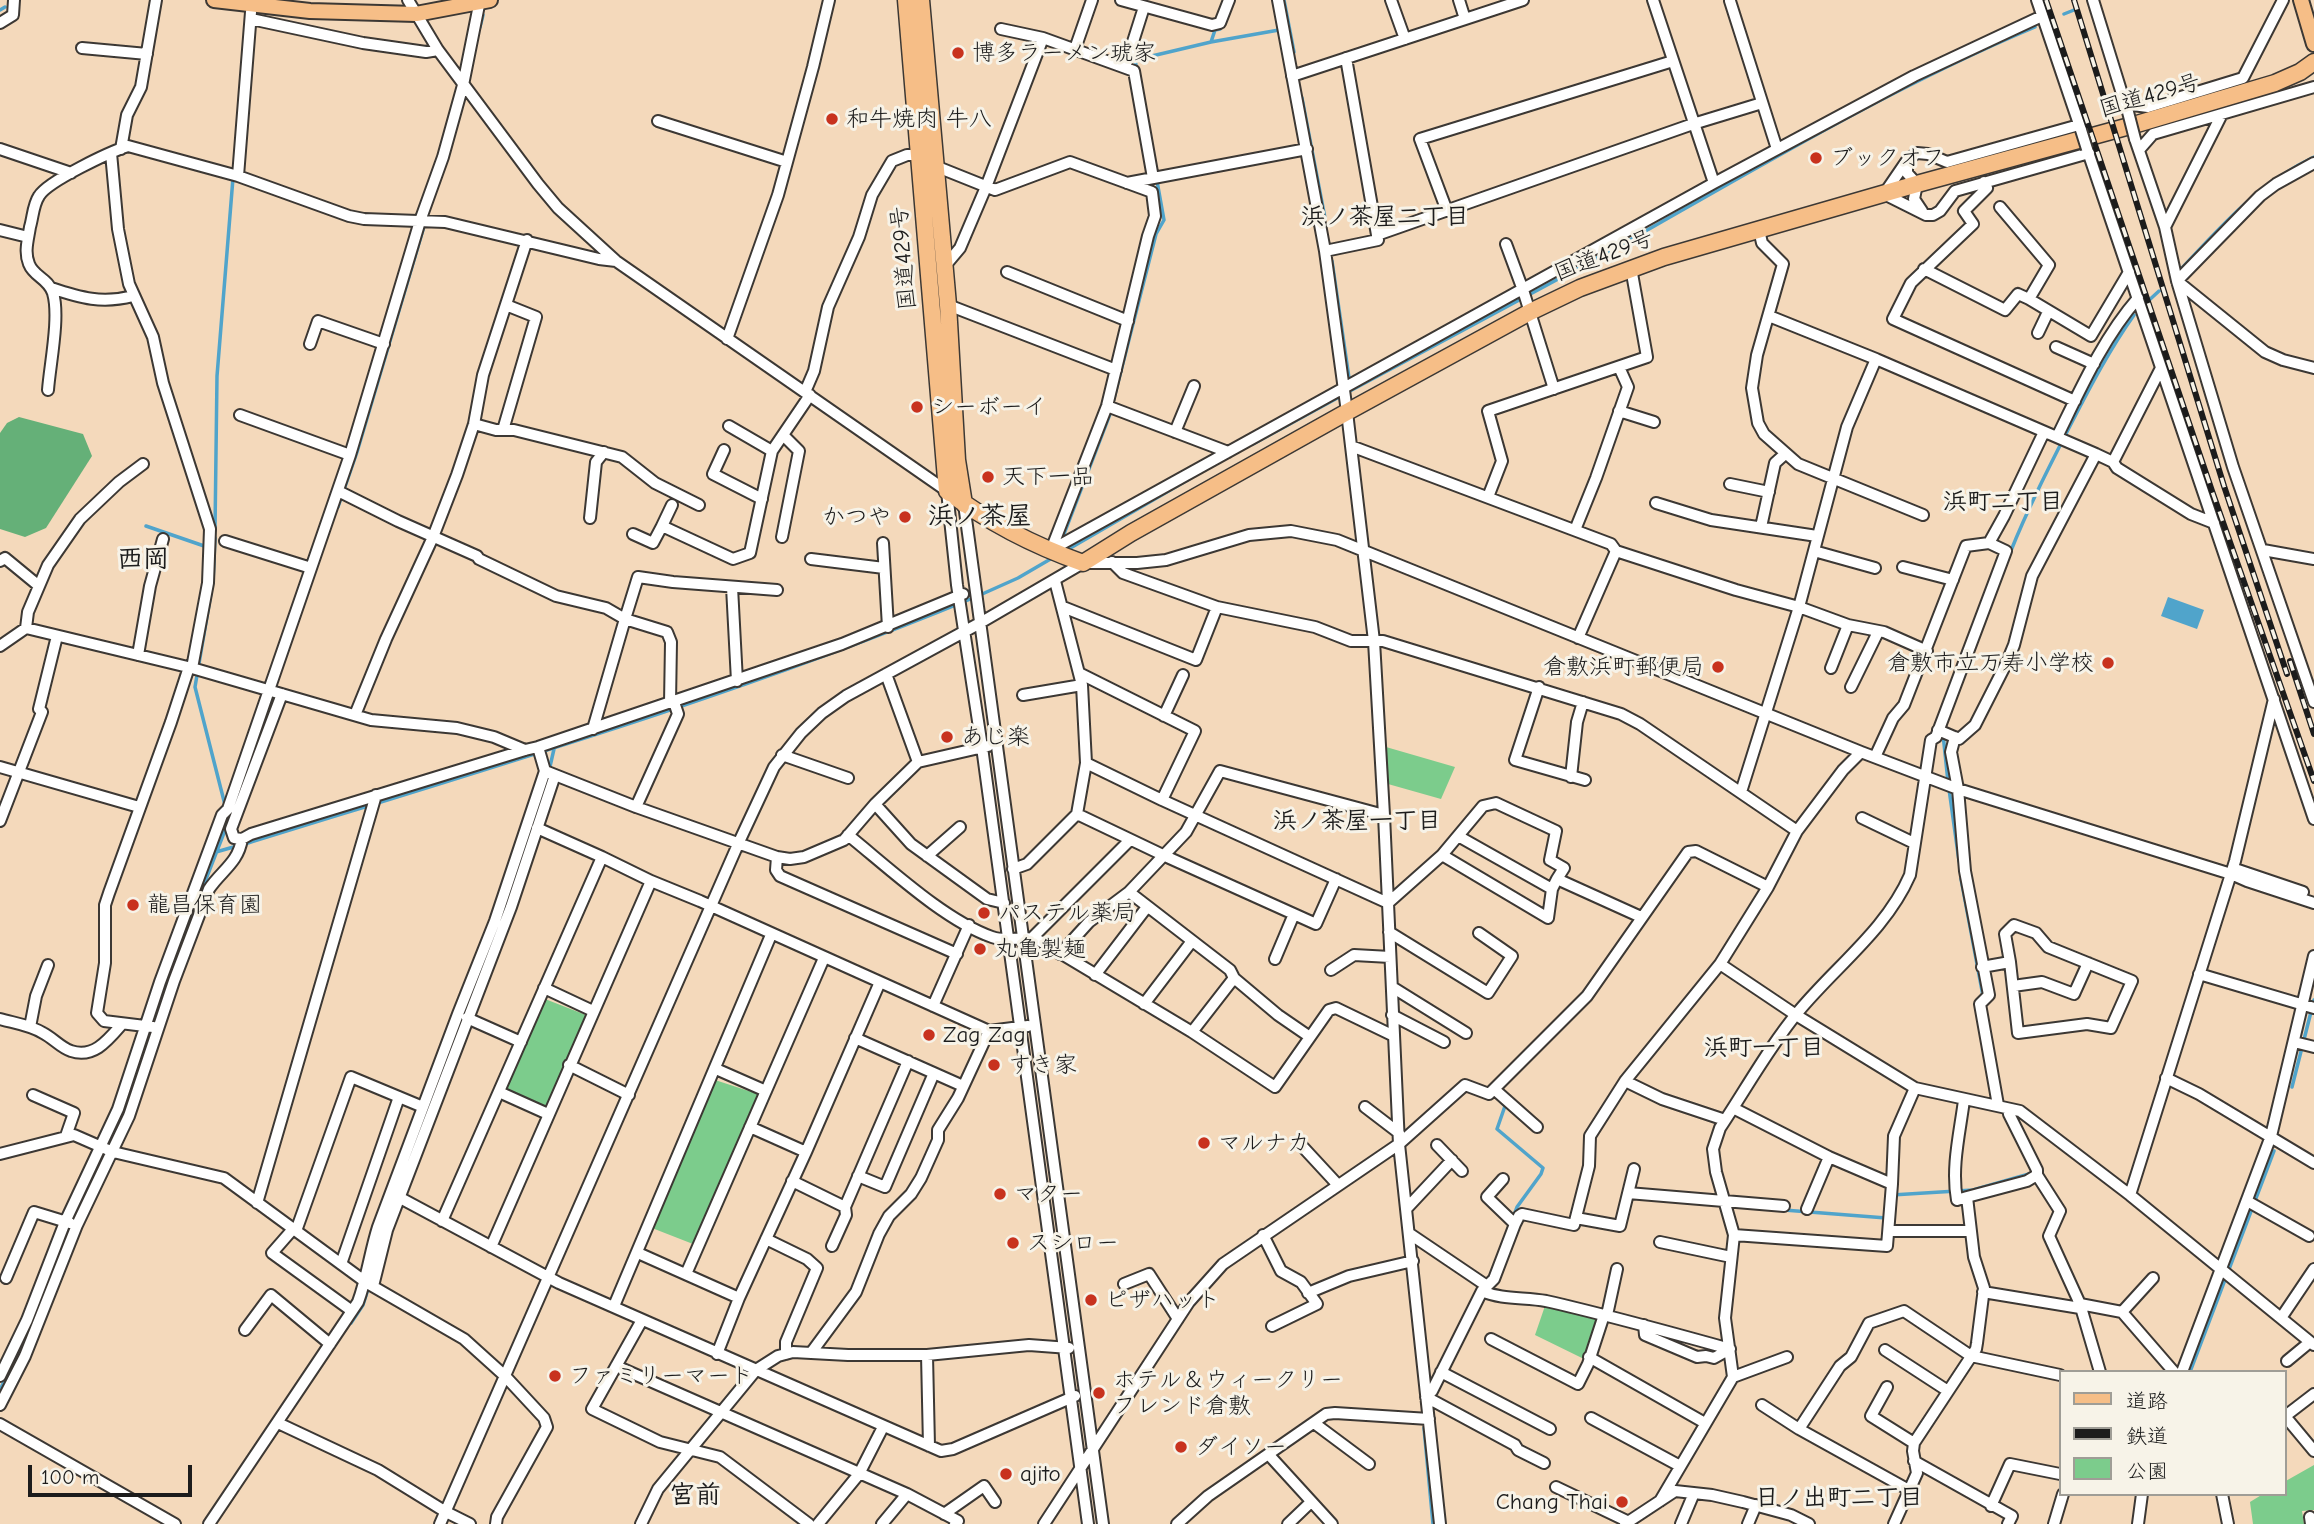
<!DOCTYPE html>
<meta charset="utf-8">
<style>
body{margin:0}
#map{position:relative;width:2314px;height:1524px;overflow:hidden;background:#f4d9bb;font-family:"Comic Neue","Klee One",sans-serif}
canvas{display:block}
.legend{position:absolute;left:2059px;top:1370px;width:228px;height:126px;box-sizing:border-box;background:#f7f3e8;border:2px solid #9f9d96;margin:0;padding:9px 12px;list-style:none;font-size:21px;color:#1c1c1c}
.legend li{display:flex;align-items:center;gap:14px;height:35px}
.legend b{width:35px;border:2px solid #9f9d96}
.scale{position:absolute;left:28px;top:1465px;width:164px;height:32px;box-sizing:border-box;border:4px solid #1c1c1c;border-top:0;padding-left:9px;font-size:21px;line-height:24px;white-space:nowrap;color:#1c1c1c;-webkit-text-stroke:5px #f7f3e8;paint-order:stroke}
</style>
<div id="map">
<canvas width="2314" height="1524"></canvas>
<ul class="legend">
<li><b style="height:9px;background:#f6be87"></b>道路</li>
<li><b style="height:9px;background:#1c1c1c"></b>鉄道</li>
<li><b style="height:19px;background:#7ccc8c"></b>公園</li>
</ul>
<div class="scale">100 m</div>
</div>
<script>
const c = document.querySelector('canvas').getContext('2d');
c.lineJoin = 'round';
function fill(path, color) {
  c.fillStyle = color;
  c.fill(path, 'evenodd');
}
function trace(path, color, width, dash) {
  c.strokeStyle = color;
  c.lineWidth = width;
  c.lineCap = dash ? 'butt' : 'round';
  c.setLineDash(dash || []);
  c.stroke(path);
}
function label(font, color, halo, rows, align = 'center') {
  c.font = font + ' "Comic Neue","Klee One",sans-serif';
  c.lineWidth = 6;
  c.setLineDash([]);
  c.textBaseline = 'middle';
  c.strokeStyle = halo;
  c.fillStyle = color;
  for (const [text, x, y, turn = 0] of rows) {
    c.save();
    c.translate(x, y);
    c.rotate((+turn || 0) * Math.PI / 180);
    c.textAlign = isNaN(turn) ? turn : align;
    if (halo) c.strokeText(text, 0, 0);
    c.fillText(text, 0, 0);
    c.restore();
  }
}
const green = new Path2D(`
 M1386,747L1455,767L1441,799L1388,784Z
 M545,999L586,1015L545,1109L505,1091Z
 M715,1080L758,1094L693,1244L652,1228Z
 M1546,1303L1600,1316L1584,1359L1535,1335Z
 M2314,1465V1510L2302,1511L2304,1524H2253L2250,1502L2263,1494H2284V1482Z`);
const forest = new Path2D(`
 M19,417L83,434L92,456L46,528L25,537L0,529V433L7,423Z`);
const water = new Path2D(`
 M2168,597L2204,610L2197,629L2161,616Z`);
const stream = new Path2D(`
 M1284,0L1294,52
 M0,10L5,7
 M2064,14L2074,10
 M480,27L483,15
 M1211,42L1279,30
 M1137,70L1135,60L1211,42L1215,30L1220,29L1222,24
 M1302,98L1325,218
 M1332,261L1349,378
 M2180,270C2223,225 2257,184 2314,157
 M2146,303L2159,291
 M1348,392C1444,340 1541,289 1637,236C1767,162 1897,85 2035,27
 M1112,406L1156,234L1164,220L1157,181
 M1253,444L1341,396
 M338,507L357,452L425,223
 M146,526L207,547
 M215,530L217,376L233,178
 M1062,539L1110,414
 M1067,550L1191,478
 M2010,553C2028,508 2050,465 2072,422C2091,385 2110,349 2134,315
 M213,582L215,538
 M211,593L195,687L225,805
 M980,595L1018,578L1054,557
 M1943,734L1948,782
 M546,784L554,749
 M1949,789L1959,861
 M245,844C490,768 736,696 973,598
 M216,852L237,846
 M1961,879L1983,996
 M507,904L511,888
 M2292,1087L2314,1000
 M1501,1102L1505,1106L1497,1129L1543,1168L1541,1174L1517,1207L1514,1215
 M1892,1195L1973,1190L2029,1174
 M1784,1210L1886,1218
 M71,1222L124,1112L167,979L229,820L227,812
 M34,1316L57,1258
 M351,1323L363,1305L369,1286
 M2190,1372L2274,1151
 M0,1390L30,1326
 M1424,1428L1433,1524`);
const minor = new Path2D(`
 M408,0L438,50L538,184L558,208L616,261L947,491L957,585L982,747L1088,1524
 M1121,0L1212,25L1220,23L1229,0
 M1278,0L1325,251L1347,412L1374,641L1384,815L1399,1144L1440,1524
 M1391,0L1405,39
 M1459,0L1465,19
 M1653,0L1714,183
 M2037,0L2081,130
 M2093,0L2127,110
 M1730,1L1777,149
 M251,19L363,43L426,52L438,50
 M0,23L13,15L14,0
 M1001,29L1043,38L1134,71L1153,178
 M82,48L147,54
 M1075,49L1092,0
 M1346,58L1377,235
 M1125,67L1144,7
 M1292,76L1523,0
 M2125,104L2148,107L2243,78L2283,0
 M658,121L787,162
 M2079,125L1947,162L1928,154L1917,153L1908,159L1884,194L1926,215H1933L1940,211L1955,191L2089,153
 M2135,139L2165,227L2177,281L2233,467L2314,702
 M0,149L71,173
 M121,149L127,115L141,87L156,0
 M2087,149L2314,819
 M2139,150L2153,134L2314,87
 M111,153L118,229L129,284L153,337L163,383L210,529L208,583L192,668
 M1907,161V173L1917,184L1914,199L1922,211
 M238,176L251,12
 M1984,182L1987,188L1964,211L1973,224L1911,283L1893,319L2075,401
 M1127,183L1307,149
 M2000,207L2049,265L2029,299L2091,336L2129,272
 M1447,211L1420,139L1673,61
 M2165,227L2222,114
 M0,230L28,237
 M1759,230L1762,243L1783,264L1757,355L1752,388L1758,423L1764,434L1798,464L1923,515
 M1506,244L1523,290L1554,389
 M1325,251L1378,240L1377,235L1693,124L1762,103
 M944,267L960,248L986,187L1043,38
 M1924,269L2005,310L2018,294L2029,299
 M1007,272L1128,321
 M2177,281L2260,196L2276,184L2314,163
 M2177,281L2265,352L2283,360L2314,368
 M51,288C81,298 102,304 133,296
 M948,305L1116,370
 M1769,316L1876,359
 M2038,333L2048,312
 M727,339L778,195L813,67L829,0
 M310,344L318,321L384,344
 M2056,347L2094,364
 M48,390C50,364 60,317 53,293C48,278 34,277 29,264C24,252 28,240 30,227C33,217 33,205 39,196C48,181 110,152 128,146L238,176L349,216L364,219L445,222L599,259L616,261
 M805,392L814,371L828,307L859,237L872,195L892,161L907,155H918L935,166L995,190L1070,162L1152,192L1155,216L1148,236L1107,406L1051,550
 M1107,406L1228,452
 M1619,411L1654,422
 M240,415L350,455
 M474,424L496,430H514L622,457L655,483L699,505
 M729,426L772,451
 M503,430L536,317L506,305
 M1175,432L1194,386
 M2057,437C2080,390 2103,338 2138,298
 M1351,446L1611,544L1616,551L1736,590L1799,607L1848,625L1884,632L1927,651
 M724,450L713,474L762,499
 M2113,462L2161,368
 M1730,484L1769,492
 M338,491L398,521L477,556L479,559L556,596L606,608L625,619L593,729
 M1488,497L1502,461L1488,411L1647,357L1631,268
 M1656,503L1711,520L1817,536
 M964,504L1103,1524
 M672,505L662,526L733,559L750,553L772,451L810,395
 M590,518L596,462L604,452
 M1761,527L1775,463L1785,454
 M1575,530L1596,478L1628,387L1619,367
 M633,534L653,543L662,526
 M782,537L799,451L783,435
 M225,541L311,568
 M883,543L888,627
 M1051,550L1714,183L1914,76L2042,16
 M2263,550L2314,559
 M1814,551L1875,568
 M811,559L884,568
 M0,561L5,558L39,586
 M1112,562L1123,573L1217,607L1315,627L1351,641H1383L1621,714L1640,724L1797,831
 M1903,567L1953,580
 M732,587L737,681
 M1063,607L1196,660L1217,607
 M26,628L28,612L48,565L80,519L119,482L143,464
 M1578,638L1616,551
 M0,646L26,628L192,668L371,720L457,728L494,737L525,750
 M138,655L150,586L163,539
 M1831,668L1848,625
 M1079,673L1195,731L1162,800
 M886,674L918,762
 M1539,687L1515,760L1585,780
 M1851,687L1878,632
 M1023,695L1082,685
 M670,703L671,642L667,632L625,619L638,577L673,582L777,590
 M355,715L386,639L433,537L457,475L474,424L483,375L527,240
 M1164,716L1183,675
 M1938,730L1959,739L1975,725L2007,662L2014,645L2032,576L2096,454
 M1955,737L1951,752L1958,789L1965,871L1989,995L1980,1004L1998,1105
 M538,747L545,771L636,807L777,857L790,859L804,857L844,840L875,804L918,762L988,746
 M782,755L848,778
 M1875,757L1893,718L1904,705L1966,546L1989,543L2004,516L2044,432
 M1086,763L1162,800L1388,903L1442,855L1483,806L1496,803L1556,831L1550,860L1564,868L1557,879
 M0,767L139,807
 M1571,777L1577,722L1583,702
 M1741,792L1799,607L1847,427L1876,359L2096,454L2113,462L2117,468L2191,514L2214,523
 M875,804L911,844L987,899L1004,903
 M636,807L678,714L674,702
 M1077,814L1165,856L1316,924L1336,879
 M1862,818L1914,843
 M0,821L42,712L39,709L57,636
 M537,828L602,857L651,881L700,901L989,1031L1028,1026
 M848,835C889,868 944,920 992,937C1007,943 1025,934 1040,941L1192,1032L1275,1087L1329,1010L1336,1008L1394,1036
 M1458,836L1552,889
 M242,839L251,834L525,750L538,747L842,644L963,594
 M242,839L234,838L231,829L282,694
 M1442,855L1548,918L1552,889L1557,879L1641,917
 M927,856L960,827
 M777,857L776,870L780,876L957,954
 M1013,869L1027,864L1077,814L1086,763L1082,685L1055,581
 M2235,869L2303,892
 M1129,892L1230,970L1234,978L1192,1032
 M1389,932L1488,993L1512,956L1479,933
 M1032,938L1130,840
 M1060,954L1089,922L1129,892L1186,832L1220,771L1384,815
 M1275,959L1294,914
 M1720,964L1796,1015L1915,1088L2020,1111L2130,1195L2314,1345
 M1982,967L2010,962L2005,934L2014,925L2036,933L2048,947L2132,981L2111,1028L2087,1024L2018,1033L2010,962
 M1331,970L1354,955L1390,957
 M2199,974L2314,1008
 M1095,975L1147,907
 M1234,978L1278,1015L1310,1037
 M2013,986L2042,982L2074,994L2088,963
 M1392,987L1466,1033
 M544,988L593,1011
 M1144,1004L1192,941
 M933,1006L969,925
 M1392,1015L1444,1042
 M467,1018L521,1042
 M0,1019C14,1023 30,1025 43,1033C53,1038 61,1048 71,1051C94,1059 109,1039 122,1024
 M30,1027L36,996L48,965
 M153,1027L104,1021L97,1013L105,963V905L109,893L171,722L189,667
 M855,1038L963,1086
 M2294,1042L2314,1047
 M569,1065L629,1095
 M716,1069L766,1091
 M2166,1078L2199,1094L2314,1163
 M1625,1081L1662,1099L1725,1120
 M1494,1089L1537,1127
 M499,1092L548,1114
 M33,1095L74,1113L66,1136
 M1964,1100C1960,1132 1951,1167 1957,1200L1967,1197
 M1365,1107L1399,1133
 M1733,1108L1829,1157L1892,1184L1887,1246L1734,1235
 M2008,1109L2009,1114L2037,1170V1175L2060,1211L2049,1236L2080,1304L2100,1372
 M750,1127L806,1152
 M1301,1145L1338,1185
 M1437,1145L1462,1171
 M0,1154L74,1135L113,1152L224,1178L367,1283L464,1339L505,1376L544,1418L547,1427L497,1517L496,1524
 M858,1176L885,1187L934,1073
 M792,1181L845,1207L908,1061
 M1892,1184L1894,1136L1915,1088
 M391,1193L559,1283L941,1451L953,1449L1075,1396
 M1628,1193L1784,1206
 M2130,1195L2235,861L2274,699
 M2247,1201L2309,1236
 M257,1203L376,795
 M1407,1208L1452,1160
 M1807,1209L1829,1157
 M1576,1218L1620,1226L1634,1169
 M442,1221L602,857
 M1515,1224L1519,1216L1522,1214L1574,1225L1589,1166L1590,1136L1625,1081L1720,964L1768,887L1797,831L1843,770L1861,752
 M293,1229L272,1253L352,1311
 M296,1231L351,1077L423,1107
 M1889,1231H1970
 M1410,1234L1487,1286L1482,1291L1432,1391L1426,1397L1515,1445L1518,1450L1544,1463
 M1263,1235L1281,1271L1301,1282L1317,1304L1272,1326
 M766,1239L807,1259L817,1268L786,1342V1354
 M1660,1242L1731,1257
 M832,1246L846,1215L845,1207
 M491,1247L651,881
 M638,1253L739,1298
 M341,1264L399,1097
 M686,1274L824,958
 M6,1278L34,1212L70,1223
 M1124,1284L1149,1274L1178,1319
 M373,1286L387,1230L511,907L555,775
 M1487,1286L1494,1279L1515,1224L1487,1197L1503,1179
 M1482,1291C1502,1300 1525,1297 1546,1301C1608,1315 1669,1332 1730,1349
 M1983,1292L2080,1308
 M1308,1293L1349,1276L1413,1261
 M2080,1304L2122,1312L2174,1372
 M614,1306L771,935
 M2122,1312L2153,1278
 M1607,1315L1617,1269
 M2281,1318L2314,1269
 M642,1320L592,1409L660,1442L720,1457L809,1524
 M1644,1325L1645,1335L1697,1357L1706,1356L1714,1358L1730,1349
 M245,1330L271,1295L330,1344
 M1491,1339L1578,1384L1588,1364L1604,1315
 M1885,1350L1948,1391
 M811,1353L856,1292L879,1234L889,1216L911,1194L921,1178L938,1140V1130L958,1098L989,1031
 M717,1354L739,1298L806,1152L880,982
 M927,1355L929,1446
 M1589,1357L1705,1423
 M2287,1361L2310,1342
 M616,1366L907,1494L958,1521L955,1524
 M1441,1372L1550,1429
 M2182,1372L2271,1136L2314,956
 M0,1376L27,1320L65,1222L118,1109L160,982L222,815L228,809L350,455L420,221L443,157L463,85L480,0
 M1733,1377L1787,1357
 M1887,1387L1871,1416L1914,1443
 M0,1405L25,1356L77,1225L129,1116L174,981L209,889C222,870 238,863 242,839
 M1762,1405L1799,1429L1909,1490
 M2284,1415L2314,1451
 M2284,1417L2314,1394
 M1591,1418L1680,1466
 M278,1423L378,1470L446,1512L470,1524
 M1314,1423L1369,1464
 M0,1424L175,1524
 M1799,1429L1840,1366L1851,1357L1869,1323L1904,1311L1971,1356L2060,1375
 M1269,1455L1332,1524
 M1914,1461L2012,1516L2008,1524
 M1556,1487L1629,1522
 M2222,1494L2228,1524
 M1660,1501L1733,1377L1725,1318L1734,1235L1716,1172L1713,1149L1720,1128C1746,1089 1769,1047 1798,1012C1836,966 1886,930 1910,875L1931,740L1936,737L2006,551L1989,543
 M1991,1506L2010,1464L2060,1474
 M944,1514L984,1486L995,1502
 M2310,1517L2311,1524
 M209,1524L358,1302C367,1278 370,1252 378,1227L458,1014L495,921L545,771
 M440,1524L739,842L774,767L801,733L822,713L846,696L980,623L1083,563H1137L1166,560L1249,535L1291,531L1337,540L1861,752L1958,789L2231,874L2247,881L2314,903
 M641,1524L658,1489L756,1370L778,1356L793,1352L848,1355H927L1029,1345L1069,1348
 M818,1524L859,1474L883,1427
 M882,1524L907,1494
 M1044,1524L1189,1302L1223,1264L1399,1144L1465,1085L1489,1094L1587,996L1688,852L1696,851L1768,887
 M1177,1524L1208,1496L1326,1414L1335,1413L1429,1419
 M1288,1524L1311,1502
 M1625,1524L1675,1491L1712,1495L1743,1502L1791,1515L1809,1524
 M1681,1524L1694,1493
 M1748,1524L1756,1505
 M1894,1524L1917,1473L1913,1451L1914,1443L1976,1349L1977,1343L1984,1288L1974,1257L1967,1197L2027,1181L2037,1175
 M2054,1524L2063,1494
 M2138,1524L2142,1494`);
const major = new Path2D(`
 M214,0L310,11L416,14L490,0
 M2301,0L2314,44`);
const highway = new Path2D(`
 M906,0L947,491C988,522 1035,546 1083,563L1131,533L1347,412L1530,312L1580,288L1664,257L1917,184L2137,124L2275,83L2300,72L2314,62
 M921,0L948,305L957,460L964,504`);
const rail = new Path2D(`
 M2046,0L2212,491L2314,781
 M2074,0L2224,486L2287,674
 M2290,661L2314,734`);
const minorBridge = new Path2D(`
 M2128,112L2135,139
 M2081,130L2087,149`);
const markers = [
 [958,53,7,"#c8321e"],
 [832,119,7,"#c8321e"],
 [1816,158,7,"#c8321e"],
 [917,407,7,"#c8321e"],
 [988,477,7,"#c8321e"],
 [905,517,7,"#c8321e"],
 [2108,663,7,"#c8321e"],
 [1718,667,7,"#c8321e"],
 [947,737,7,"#c8321e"],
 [133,905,7,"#c8321e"],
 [984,913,7,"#c8321e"],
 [980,949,7,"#c8321e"],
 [929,1035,7,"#c8321e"],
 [994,1065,7,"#c8321e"],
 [1204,1143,7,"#c8321e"],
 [1000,1194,7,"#c8321e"],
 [1013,1243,7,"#c8321e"],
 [1091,1300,7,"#c8321e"],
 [555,1376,7,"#c8321e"],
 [1099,1393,7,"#c8321e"],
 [1181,1447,7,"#c8321e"],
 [1006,1474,7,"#c8321e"],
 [1622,1502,7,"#c8321e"]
];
const poiNames = [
 ["博多ラーメン琥家",972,53],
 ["和牛焼肉 牛八",846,119],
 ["ブックオフ",1830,158],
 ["シーボーイ",931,407],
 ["天下一品",1002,477],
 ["かつや",891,517,"right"],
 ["倉敷市立万寿小学校",2094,663,"right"],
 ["倉敷浜町郵便局",1704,667,"right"],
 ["あじ楽",961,737],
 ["龍昌保育園",147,905],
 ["パステル薬局",998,913],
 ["丸亀製麺",994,949],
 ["Zag Zag",943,1035],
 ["すき家",1008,1065],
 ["マルナカ",1218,1143],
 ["マター",1014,1194],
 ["スシロー",1027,1243],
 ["ピザハット",1105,1300],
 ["ファミリーマート",569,1376],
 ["ホテル＆ウィークリー",1113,1380],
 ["フレンド倉敷",1113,1406],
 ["ダイソー",1195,1447],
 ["ajito",1020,1474],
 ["Chang Thai",1608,1502,"right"]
];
const streetNames = [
 ["国道429号",2150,96,-16],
 ["国道429号",1604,256,-21],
 ["国道429号",904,258,-95]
];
const neighbourhoodNames = [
 ["浜ノ茶屋二丁目",1385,217],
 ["浜町二丁目",2003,502],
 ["浜ノ茶屋一丁目",1357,821],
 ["浜町一丁目",1764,1048],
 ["日ノ出町二丁目",1839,1498]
];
const quarterNames = [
 ["浜ノ茶屋",980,517],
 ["西岡",143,560],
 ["宮前",695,1496]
];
fill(green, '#7ccc8c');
fill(forest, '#65b078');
fill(water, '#50a4cb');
trace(stream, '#50a4cb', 3.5);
trace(minor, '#3c3834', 14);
trace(major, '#3c3834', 18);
trace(highway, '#3c3834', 19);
trace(minor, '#fff', 10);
trace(major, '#f6be87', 14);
trace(highway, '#f6be87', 16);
trace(rail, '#1c1c1c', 6);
trace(rail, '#f7f3e8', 3.5, [10]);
trace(minorBridge, '#3c3834', 14, []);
trace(minorBridge, '#fff', 10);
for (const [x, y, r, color] of markers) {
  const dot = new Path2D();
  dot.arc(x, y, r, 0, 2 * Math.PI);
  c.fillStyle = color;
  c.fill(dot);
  trace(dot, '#f7f3e8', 2.5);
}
label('23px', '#1c1c1c', '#f7f3e8', poiNames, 'left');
label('23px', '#1c1c1c', '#f7f3e8', streetNames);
label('bold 24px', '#1c1c1c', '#f7f3e8', neighbourhoodNames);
label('bold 26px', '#1c1c1c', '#f7f3e8', quarterNames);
</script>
